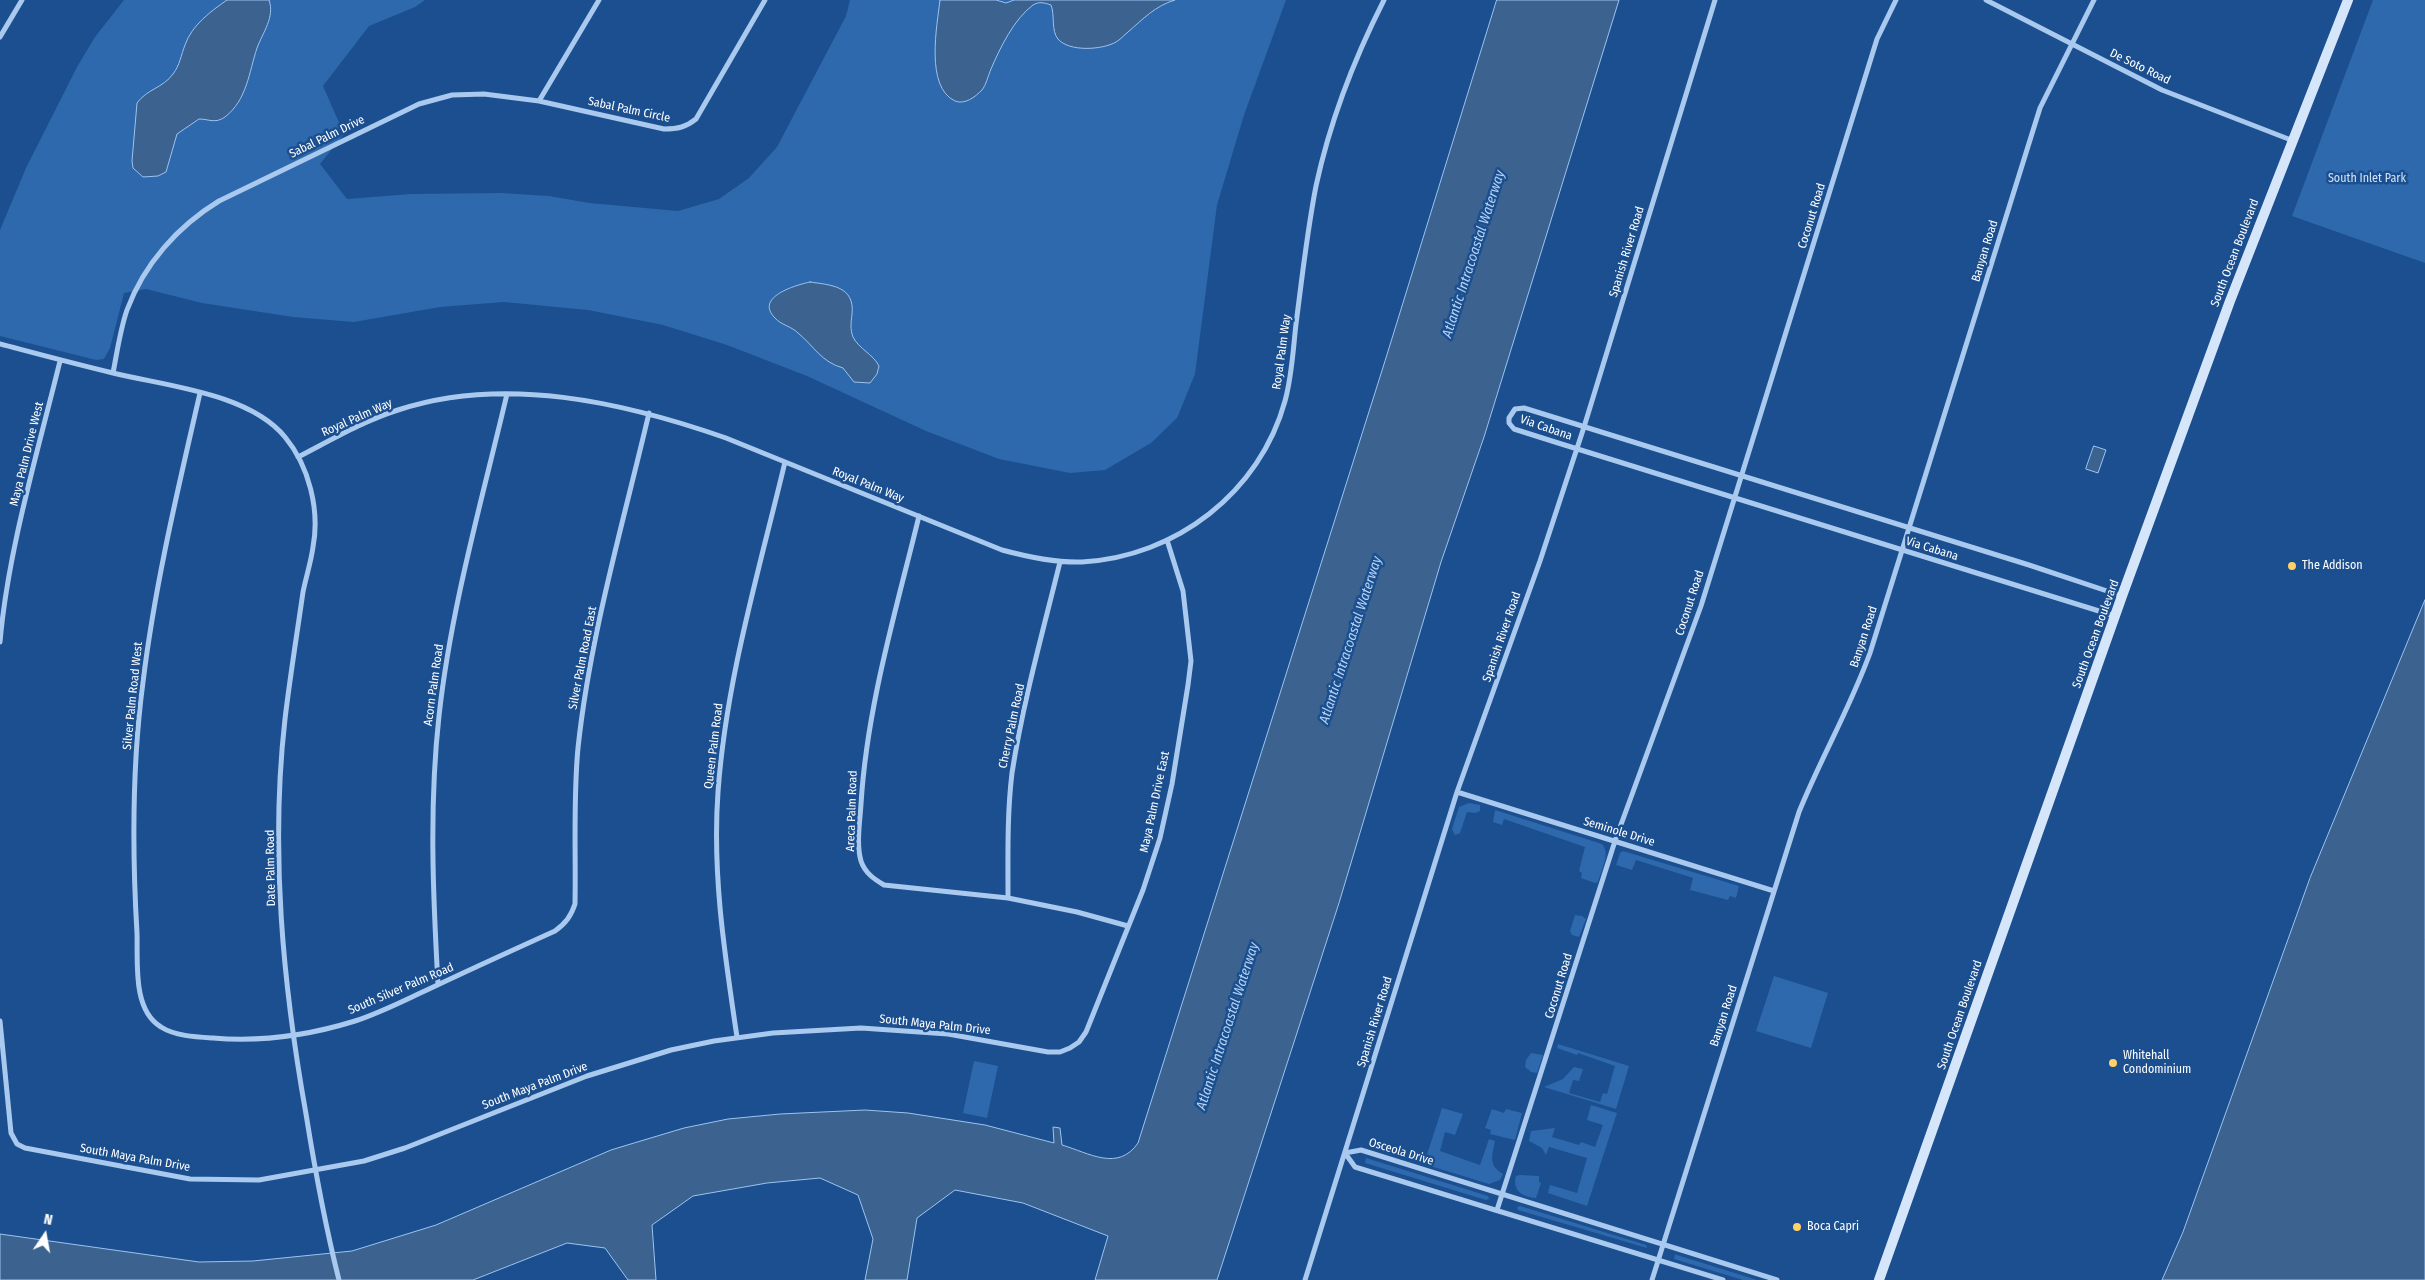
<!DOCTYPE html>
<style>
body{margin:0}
#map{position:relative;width:2425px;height:1280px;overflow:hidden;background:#1b4f8f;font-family:"Fira Sans Condensed",sans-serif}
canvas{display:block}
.north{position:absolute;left:20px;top:1210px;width:50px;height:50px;-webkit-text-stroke:4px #1b4f8f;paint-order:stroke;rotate:12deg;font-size:14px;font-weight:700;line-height:20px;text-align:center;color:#fff}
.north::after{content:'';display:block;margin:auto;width:18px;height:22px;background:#fff;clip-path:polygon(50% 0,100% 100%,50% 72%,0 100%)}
</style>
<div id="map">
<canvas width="2425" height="1280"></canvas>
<div class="north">N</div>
</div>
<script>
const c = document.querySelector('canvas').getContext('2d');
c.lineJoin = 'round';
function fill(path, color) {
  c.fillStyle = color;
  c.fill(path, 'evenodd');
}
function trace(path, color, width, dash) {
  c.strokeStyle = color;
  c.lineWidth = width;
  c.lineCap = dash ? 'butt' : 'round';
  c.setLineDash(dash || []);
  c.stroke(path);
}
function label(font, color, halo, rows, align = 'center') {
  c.font = font + ' "Fira Sans Condensed",sans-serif';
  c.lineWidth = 5;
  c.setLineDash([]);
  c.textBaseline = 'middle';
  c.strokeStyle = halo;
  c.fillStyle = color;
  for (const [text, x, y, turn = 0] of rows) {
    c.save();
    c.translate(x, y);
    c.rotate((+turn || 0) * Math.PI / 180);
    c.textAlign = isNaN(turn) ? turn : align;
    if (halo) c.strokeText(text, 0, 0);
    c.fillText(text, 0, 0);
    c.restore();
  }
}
const green = new Path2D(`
 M124,0H425L415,7L369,26L323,86L344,134L320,164L347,199L411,194L501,193L549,196L589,203L678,211L719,199L749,178L777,147L846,16L850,0H1286L1244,115L1217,205L1195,374L1177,418L1151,443L1105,470L1070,473L999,459L926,431L807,376L727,345L663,325L588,310L504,302L440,307L354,322L293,317L202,303L146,289L124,293L110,348L104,359L96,360L0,336V230L26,168L77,67L95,37Z
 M2373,0H2425V263L2292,216Z
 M1469,803L1480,805V811L1475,813L1467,812L1460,833L1455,835L1452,829L1459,807Z
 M1495,810L1602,844C1611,854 1601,870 1598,882L1595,883L1581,878L1582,873L1579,871L1585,847L1504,819L1502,825L1493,822Z
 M1623,851L1739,886L1736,898L1730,896L1728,900L1690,890L1693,878L1636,860L1632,870L1616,865L1620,853Z
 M1575,915L1582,916L1586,919L1579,937L1572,935L1570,931Z
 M1774,976L1828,993L1811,1048L1756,1031Z
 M1558,1044L1629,1066L1616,1109L1544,1087L1563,1079L1574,1067L1583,1069L1579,1081L1573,1080L1569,1093L1600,1102L1603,1093L1607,1094L1615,1066L1578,1053L1577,1055L1557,1048Z
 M1531,1053L1543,1055L1537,1073L1531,1072L1525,1067L1526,1060Z
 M974,1061L998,1066L987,1118L963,1113Z
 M1591,1105L1617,1113L1587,1206L1548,1193L1550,1185L1577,1193L1587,1158L1549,1147L1546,1155L1542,1148L1529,1141L1531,1131L1555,1128L1552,1137L1579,1145L1581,1142L1595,1147L1603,1125L1587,1120Z
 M1442,1108L1463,1114L1455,1135L1445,1132L1440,1151L1480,1165L1489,1139L1495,1141C1492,1156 1488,1165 1503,1174L1500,1180L1489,1184L1424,1164Z
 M1492,1109L1504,1113L1506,1109L1522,1113L1515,1140L1490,1134L1491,1130L1485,1128Z
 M1366,1158L1488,1196L1489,1199L1486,1200L1365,1163Z
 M1520,1175L1539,1176V1182L1541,1183L1536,1198C1522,1197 1512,1190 1516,1176Z
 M1520,1206L1646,1245L1647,1248L1518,1210L1517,1207Z
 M1675,1254L1677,1255L1757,1280H1743L1674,1259Z`);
const water = new Path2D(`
 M227,0H269C275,17 263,32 257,48C249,72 247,100 225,117C215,124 209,119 199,119L177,134L166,172L158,176L143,177L133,168L132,161L137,103C147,89 163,88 173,74C180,65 181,55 185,45C192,25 210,12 227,0Z
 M940,0H996L1006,3L1014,0H1175C1155,6 1143,19 1128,32C1124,35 1120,40 1116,42C1102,50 1069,52 1058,39C1051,31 1055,15 1051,5C1045,3 1039,1 1033,5C1014,19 1000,48 991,69C988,76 986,85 982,90C975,97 965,105 955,101C925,87 937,26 940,0Z
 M1497,0H1619L1484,437L1441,562L1339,903L1217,1280H1095L1108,1236L1023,1203L955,1190L917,1218L907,1280H865L873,1239L858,1195L820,1178L767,1183L693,1196L652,1225L656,1280H628L605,1248L567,1243L473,1280H0V1234L199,1262L253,1261L352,1251L436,1225L611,1150L634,1143L684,1128L728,1119L780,1114L865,1110L908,1113L985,1125L1054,1143L1053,1127L1060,1128L1062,1145C1089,1153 1118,1172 1138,1143L1385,361Z
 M810,282C831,285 855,286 852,314C851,323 850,329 853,337C859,349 873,354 879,366L877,374L870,383L854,382L843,368C821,362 814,346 798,333C791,326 781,325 775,318C754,297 796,285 810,282Z
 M2094,446L2106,450L2098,473L2086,469Z
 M2425,600V1280H2162L2183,1232L2310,878Z`);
const street = new Path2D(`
 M1986,0L2162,90L2291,140
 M0,37L22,0
 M539,101L599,0
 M0,344C38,354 75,364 113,373C166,386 249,393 285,437C309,466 320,510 313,547C311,562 306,577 303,592C297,634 290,677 285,719C270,851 283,985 306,1114C315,1170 325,1225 339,1280
 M113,373C117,353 120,330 127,310C144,264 178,226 219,201L419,104L452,95L484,94L539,101L664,129C678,129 686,127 696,119L765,0
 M200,393C178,489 155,584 143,682C132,765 132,849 137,933C138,961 132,1010 161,1027C175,1036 196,1037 213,1038C260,1042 310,1035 355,1021C380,1013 405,1000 429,989C471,969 513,950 555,931C566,923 571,916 575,904C576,852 573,800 578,748C590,635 623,524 649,413
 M298,457C331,440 363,421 398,410C504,375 623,402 726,438L1002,550C1028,557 1055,563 1082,562C1176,557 1260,492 1285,401C1292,376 1293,350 1296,324C1302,278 1307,232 1316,186C1330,121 1354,59 1384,0
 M919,516C896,611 867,706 861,804C860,821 856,844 861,861C865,873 874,879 884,885L1008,898L1077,912L1128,926
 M2115,616L1555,442L1514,429L1509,423V418L1515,409L1524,408L2029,565L2122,596
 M0,642C8,550 38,451 60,361
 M1457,792L1774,891
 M1008,898C1008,856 1007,814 1012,773C1023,702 1043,631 1060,562
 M438,984C433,895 429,806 439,716C451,607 482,500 507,394
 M0,1021L11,1133L17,1144L25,1148L190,1179L259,1180L364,1161L405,1148L587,1076L671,1050L714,1041L773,1033L861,1028L948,1034L1048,1052H1060L1070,1048L1079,1042L1086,1032L1143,890L1160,838L1172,784L1188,685L1191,661L1183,591L1167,540
 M737,1037C725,956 712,875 718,792C726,680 759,571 785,462
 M1345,1153L1361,1150L1777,1280
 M1345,1153L1355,1167L1723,1280
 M1497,1210L1615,841L1701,606L1877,39L1896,0
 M1305,1280L1457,792L1540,561L1584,427L1715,0
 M1652,1280L1799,812C1821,758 1850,708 1870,653L2040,108L2094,0`);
const secondary = new Path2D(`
 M1879,1280L2122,596L2230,301L2348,0`);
const markers = [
 [2292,566,5,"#ffd166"],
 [2113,1063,5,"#ffd166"],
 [1797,1227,5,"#ffd166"]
];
const streetNames = [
 ["De Soto Road",2140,67,26],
 ["Sabal Palm Circle",629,110,12],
 ["Sabal Palm Drive",327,137,-26],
 ["Coconut Road",1812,216,-73],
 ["Banyan Road",1985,251,-73],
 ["Spanish River Road",1627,252,-73],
 ["South Ocean Boulevard",2235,253,-69],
 ["Royal Palm Way",1282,352,-82],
 ["Royal Palm Way",357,418,-24],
 ["Via Cabana",1546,428,19],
 ["Maya Palm Drive West",27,454,-76],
 ["Royal Palm Way",868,485,22],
 ["Via Cabana",1932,549,17],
 ["Coconut Road",1690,603,-72],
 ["South Ocean Boulevard",2096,634,-70],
 ["Spanish River Road",1502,637,-71],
 ["Banyan Road",1864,637,-72],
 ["Silver Palm Road East",583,658,-79],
 ["Acorn Palm Road",434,685,-82],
 ["Silver Palm Road West",133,696,-84],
 ["Cherry Palm Road",1012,726,-78],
 ["Queen Palm Road",714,746,-83],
 ["Maya Palm Drive East",1155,802,-78],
 ["Areca Palm Road",852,811,-88],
 ["Seminole Drive",1619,832,17],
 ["Date Palm Road",271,868,-91],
 ["Coconut Road",1559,986,-73],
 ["South Silver Palm Road",401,989,-23],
 ["South Ocean Boulevard",1960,1015,-71],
 ["Banyan Road",1724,1016,-72],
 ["Spanish River Road",1375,1022,-73],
 ["South Maya Palm Drive",935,1025,6],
 ["South Maya Palm Drive",535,1086,-21],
 ["Osceola Drive",1401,1152,17],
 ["South Maya Palm Drive",135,1158,10]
];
const parkNames = [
 ["South Inlet Park",2367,179]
];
const poiNames = [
 ["The Addison",2302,566],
 ["Whitehall",2123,1056],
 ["Condominium",2123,1070],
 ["Boca Capri",1807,1227]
];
const waterNames = [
 ["Atlantic Intracoastal Waterway",1474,254,-72],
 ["Atlantic Intracoastal Waterway",1351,640,-72],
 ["Atlantic Intracoastal Waterway",1228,1026,-72]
];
fill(green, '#2e69ad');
fill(water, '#3c6290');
trace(water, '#9cc4f0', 1);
trace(street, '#a9c9ee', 5);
trace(secondary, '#d6e6fa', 10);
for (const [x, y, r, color] of markers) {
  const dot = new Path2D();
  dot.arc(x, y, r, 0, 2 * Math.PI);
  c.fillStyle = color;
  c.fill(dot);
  trace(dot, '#1b4f8f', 2);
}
label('12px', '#fff', '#1b4f8f', streetNames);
label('12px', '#cfe3fa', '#1b4f8f', parkNames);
label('12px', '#fff', '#1b4f8f', poiNames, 'left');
label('italic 14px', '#b5d3f5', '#1b4f8f', waterNames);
</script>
